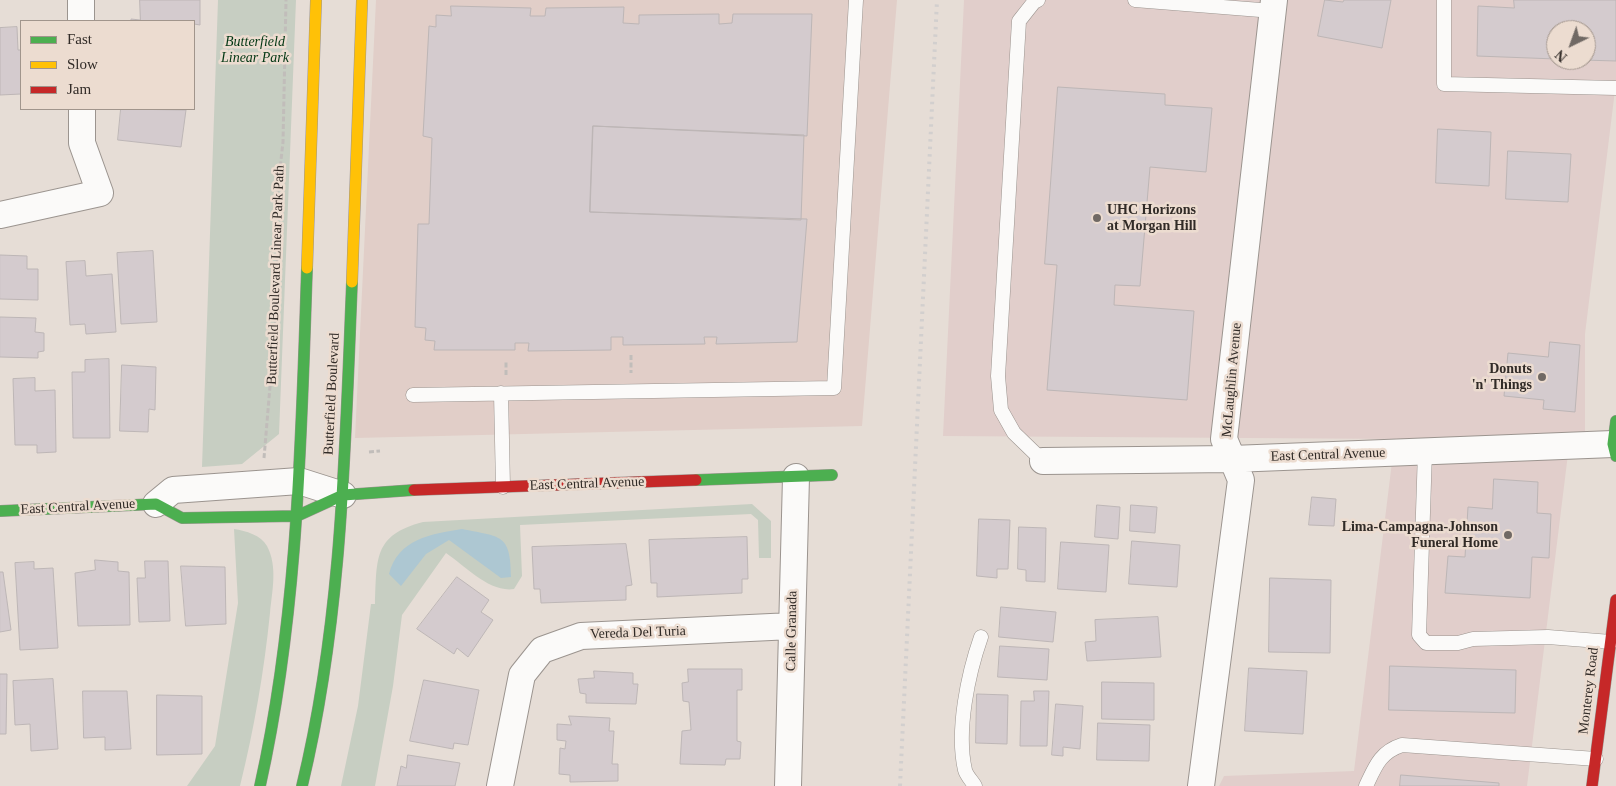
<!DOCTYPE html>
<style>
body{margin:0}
#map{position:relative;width:1616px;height:786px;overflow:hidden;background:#e6ddd6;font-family:"Times New Roman",serif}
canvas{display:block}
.legend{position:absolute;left:20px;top:20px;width:175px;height:90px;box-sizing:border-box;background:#ecdcd0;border:1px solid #a1958c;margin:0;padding:6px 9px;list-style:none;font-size:15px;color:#312b27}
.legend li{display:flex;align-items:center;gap:10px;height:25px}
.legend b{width:25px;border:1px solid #a1958c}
.north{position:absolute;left:1546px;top:20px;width:50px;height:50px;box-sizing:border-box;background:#ecdcd0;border:1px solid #a1958c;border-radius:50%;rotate:222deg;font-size:14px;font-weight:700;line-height:20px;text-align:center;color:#312b27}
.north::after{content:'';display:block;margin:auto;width:18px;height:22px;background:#706964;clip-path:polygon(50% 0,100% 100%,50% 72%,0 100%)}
</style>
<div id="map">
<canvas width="1616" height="786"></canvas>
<ul class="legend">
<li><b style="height:6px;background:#4caf50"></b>Fast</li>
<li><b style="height:6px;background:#ffc107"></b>Slow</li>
<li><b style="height:6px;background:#c62828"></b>Jam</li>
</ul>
<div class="north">N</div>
</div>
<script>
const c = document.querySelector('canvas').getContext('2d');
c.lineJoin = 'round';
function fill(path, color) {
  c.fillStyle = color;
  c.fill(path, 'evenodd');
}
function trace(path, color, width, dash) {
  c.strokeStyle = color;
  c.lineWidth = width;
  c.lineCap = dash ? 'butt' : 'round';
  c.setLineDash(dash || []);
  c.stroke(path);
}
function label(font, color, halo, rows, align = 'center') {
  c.font = font + ' "Times New Roman",serif';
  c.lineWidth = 5;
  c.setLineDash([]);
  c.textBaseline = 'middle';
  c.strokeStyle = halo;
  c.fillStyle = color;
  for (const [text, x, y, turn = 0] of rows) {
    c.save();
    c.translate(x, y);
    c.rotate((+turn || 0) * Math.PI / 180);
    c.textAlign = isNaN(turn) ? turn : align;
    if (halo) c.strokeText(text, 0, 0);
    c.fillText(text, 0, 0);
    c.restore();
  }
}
const commercial = new Path2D(`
 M964,0H1616V82L1585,334V437L1402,439L943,436ZM1556,30H1586V60H1556Z
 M1568,454L1527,786H1219L1224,776L1354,771L1392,462Z`);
const industrial = new Path2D(`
 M376,0H897L862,426L355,438Z`);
const green = new Path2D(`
 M218,0H296L279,434L242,464L202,467Z
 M752,504L771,521V558H759L758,520L751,514L520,525L522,576L514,589C490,593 465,566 446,553L402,615L393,686L375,786H341L358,706L371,604H375C377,559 373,535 423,522Z
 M234,529C246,531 261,535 267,546C278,567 272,591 270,613C264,672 254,729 240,786H187L215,746L238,603Z`);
const water = new Path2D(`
 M462,529C500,537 511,533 511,577L501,578L449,540L426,554L401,586L389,574C398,539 431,534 462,529Z`);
const building = new Path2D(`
 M140,0H200V25L194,24V21H131V19L140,20Z
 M1325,0L1343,2L1344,0H1391L1382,48L1318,36Z
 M1514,0H1616V61L1583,60H1586V30H1556V59L1477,56L1478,6L1514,8Z
 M451,6L531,8L530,16H545L546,8L624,7L623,23L639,24V15L719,14V24L732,23L733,14H812L807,136L593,126L590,212L807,219L797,342L716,344L717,337H704L705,344L623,345V337H611V350L528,351L529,343H515V350H434L435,341L425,340L426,328L415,327L418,224H429L432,138L423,136L429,26L436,27V15L451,16Z
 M17,27L18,50H21V94L0,95V28Z
 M1058,87L1165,94V105L1212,108L1206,172L1150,167L1140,286L1115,285L1114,305L1194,311L1187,400L1047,390L1057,265L1045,264Z
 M121,109L186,110L181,147L118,140Z
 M593,126L804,135L801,220L590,212Z
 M1438,129L1491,132L1489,186L1436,183Z
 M1508,151L1571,154L1568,202L1506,199Z
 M153,251L157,322L121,324L117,253Z
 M0,255L27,256V269H38V300L0,299Z
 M85,261L86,276L112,274L116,332L86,334L85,324L70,325L66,262Z
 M0,317L36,318L35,332L44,333V351L38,352V358L0,357Z
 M1550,342L1580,345L1575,412L1543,409L1544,400L1504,396L1508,353L1548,357Z
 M109,359L110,438H73L72,372H85V360Z
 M122,365L156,367L155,410L149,409L148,432L120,431Z
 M35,378V391L55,390L56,452L37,453V445H15L13,379Z
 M1494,479L1538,482L1537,513L1551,514L1549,558L1532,557L1530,598L1445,593L1448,556L1465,557L1468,507L1492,509Z
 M1312,497L1336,499L1334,526L1309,525Z
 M1097,505L1120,507L1118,539L1095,537Z
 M1131,505L1157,507L1155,533L1130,531Z
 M979,519L1010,520L1008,569H997V578L977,576Z
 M1019,527L1046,528L1045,582L1026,581V570L1018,569Z
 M747,537L748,579H742V593L657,597V583H651L649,540Z
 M1132,541L1180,545L1177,587L1129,584Z
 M1061,542L1109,545L1106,592L1058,589Z
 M626,544L632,585L626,586V600L541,603L540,589H534L532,547Z
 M95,560L118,562V571L129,572L130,625L78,626L75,573L95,570Z
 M145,561H168L170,621L139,622L137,578H145Z
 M34,562V569L53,568L58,648L20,650L15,563Z
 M181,566L225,567L226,624L186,626Z
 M0,572H3L11,630L0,632Z
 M457,577L489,600L481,612L493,620L468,657L457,648L454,654L417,629Z
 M1270,578L1331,580L1330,653L1269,652Z
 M1001,607L1056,612L1053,642L999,637Z
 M1158,617L1161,657L1087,661L1085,642L1096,641L1095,620Z
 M1000,646L1049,649L1047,680L998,677Z
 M1390,666L1516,670L1515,713L1389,710Z
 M1249,668L1307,671L1303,734L1245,731Z
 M688,669H742V690H737V741L741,742L740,759H726L725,765L680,764L682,731L691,730L689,702L683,701L682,683L688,682Z
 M594,671L633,673V684H638L636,704L586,703V694L580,693L578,679L594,678Z
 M0,674H7L6,734H0Z
 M53,679L58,749L31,751L30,724L15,725L13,681Z
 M424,680L479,690L468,745L454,743L453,749L410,741Z
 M1102,682L1154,683V720L1102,719Z
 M83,691H127L131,749L105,750V737L84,738Z
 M1034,691H1049L1047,746H1020L1021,701H1034Z
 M977,694L1008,695L1007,744L976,743Z
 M157,695L202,696V754L157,755Z
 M1056,704L1083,706L1080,749L1063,747V756L1052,755Z
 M569,716L610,718L609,731H614L612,764H618V781L570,782V775L559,774L560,748L565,749L566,741L557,740V724L571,725Z
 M1098,723L1150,725L1149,761L1097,760Z
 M408,755L460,763L455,786H397L401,766L406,768Z
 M1401,775L1499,783V786H1400Z`);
const path = new Path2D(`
 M631,355V373
 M506,375V361
 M369,452L380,451
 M264,458L278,291L276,205L283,142L286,0`);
const lane = new Path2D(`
 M1038,0L1034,2L1019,21L998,376L1001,410L1014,433L1043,461
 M1135,0L1273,11
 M1444,0V84L1616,88
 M501,393L503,487
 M413,395L834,388L856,0
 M1425,451L1419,635L1426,643H1458L1473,639L1548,637L1611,642
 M975,786C972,781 966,775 965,770C956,731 968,674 981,637
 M1366,786C1375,767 1380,752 1402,745L1596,759`);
const street = new Path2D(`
 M81,0V21
 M0,215L100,193L82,143V109
 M1043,461L1232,459L1613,444
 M156,504L173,490L299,481L343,495
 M500,786L522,675L542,650L581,636L792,626
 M788,786L796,477
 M1201,786L1241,480L1224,439L1274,0`);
const fast = new Path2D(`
 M1616,421L1613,444L1616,456
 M696,480L832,475
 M0,511L156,504L182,518L297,516L343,495L414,490
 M260,786C298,616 301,442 307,268
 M302,786C342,621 345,451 352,282`);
const slow = new Path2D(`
 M307,268L316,0
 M352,282L362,0`);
const jam = new Path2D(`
 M414,490L696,480
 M1592,786L1616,600`);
const rail = new Path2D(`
 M900,786L937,0`);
const markers = [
 [1097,218,5,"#706964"],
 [1542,377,5,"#706964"],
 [1508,535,5,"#706964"]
];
const parkNames = [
 ["Butterfield",255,42],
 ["Linear Park",255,58]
];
const poiNames = [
 ["UHC Horizons",1107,210,"left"],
 ["at Morgan Hill",1107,226,"left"],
 ["Donuts",1532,369],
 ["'n' Things",1532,385],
 ["Lima-Campagna-Johnson",1498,527],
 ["Funeral Home",1498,543]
];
const streetNames = [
 ["Butterfield Boulevard Linear Park Path",276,275,-88],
 ["McLaughlin Avenue",1232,380,-85],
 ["Butterfield Boulevard",332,394,-87],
 ["East Central Avenue",1328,455,-2],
 ["East Central Avenue",587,484,-2],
 ["East Central Avenue",78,507,-3],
 ["Calle Granada",792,631,-89],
 ["Vereda Del Turia",638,633,-2],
 ["Monterey Road",1589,691,-83]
];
fill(commercial, '#e1cecb');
fill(industrial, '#e1cec8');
fill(green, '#c7cec2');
fill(water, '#adc7d2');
fill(building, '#d4cbce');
trace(building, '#bdb6b6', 1);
trace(lane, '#9b948f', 15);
trace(street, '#9b948f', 28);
trace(fast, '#9b948f', 12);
trace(slow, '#9b948f', 12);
trace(jam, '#9b948f', 12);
trace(path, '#c1bdba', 3, [5, 2.5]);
trace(lane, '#fbfaf9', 14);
trace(street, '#fbfaf9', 26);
trace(fast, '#4caf50', 11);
trace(slow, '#ffc107', 11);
trace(jam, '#c62828', 11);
trace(rail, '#d2cfce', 4, [2.5, 5]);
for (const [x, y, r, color] of markers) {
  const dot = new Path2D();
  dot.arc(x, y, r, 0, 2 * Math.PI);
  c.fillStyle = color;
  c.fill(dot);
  trace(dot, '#ecdcd0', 2);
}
label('italic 14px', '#003612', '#ecdcd0', parkNames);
label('bold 14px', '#312b27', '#ecdcd0', poiNames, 'right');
label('14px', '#312b27', '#ecdcd0', streetNames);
</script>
